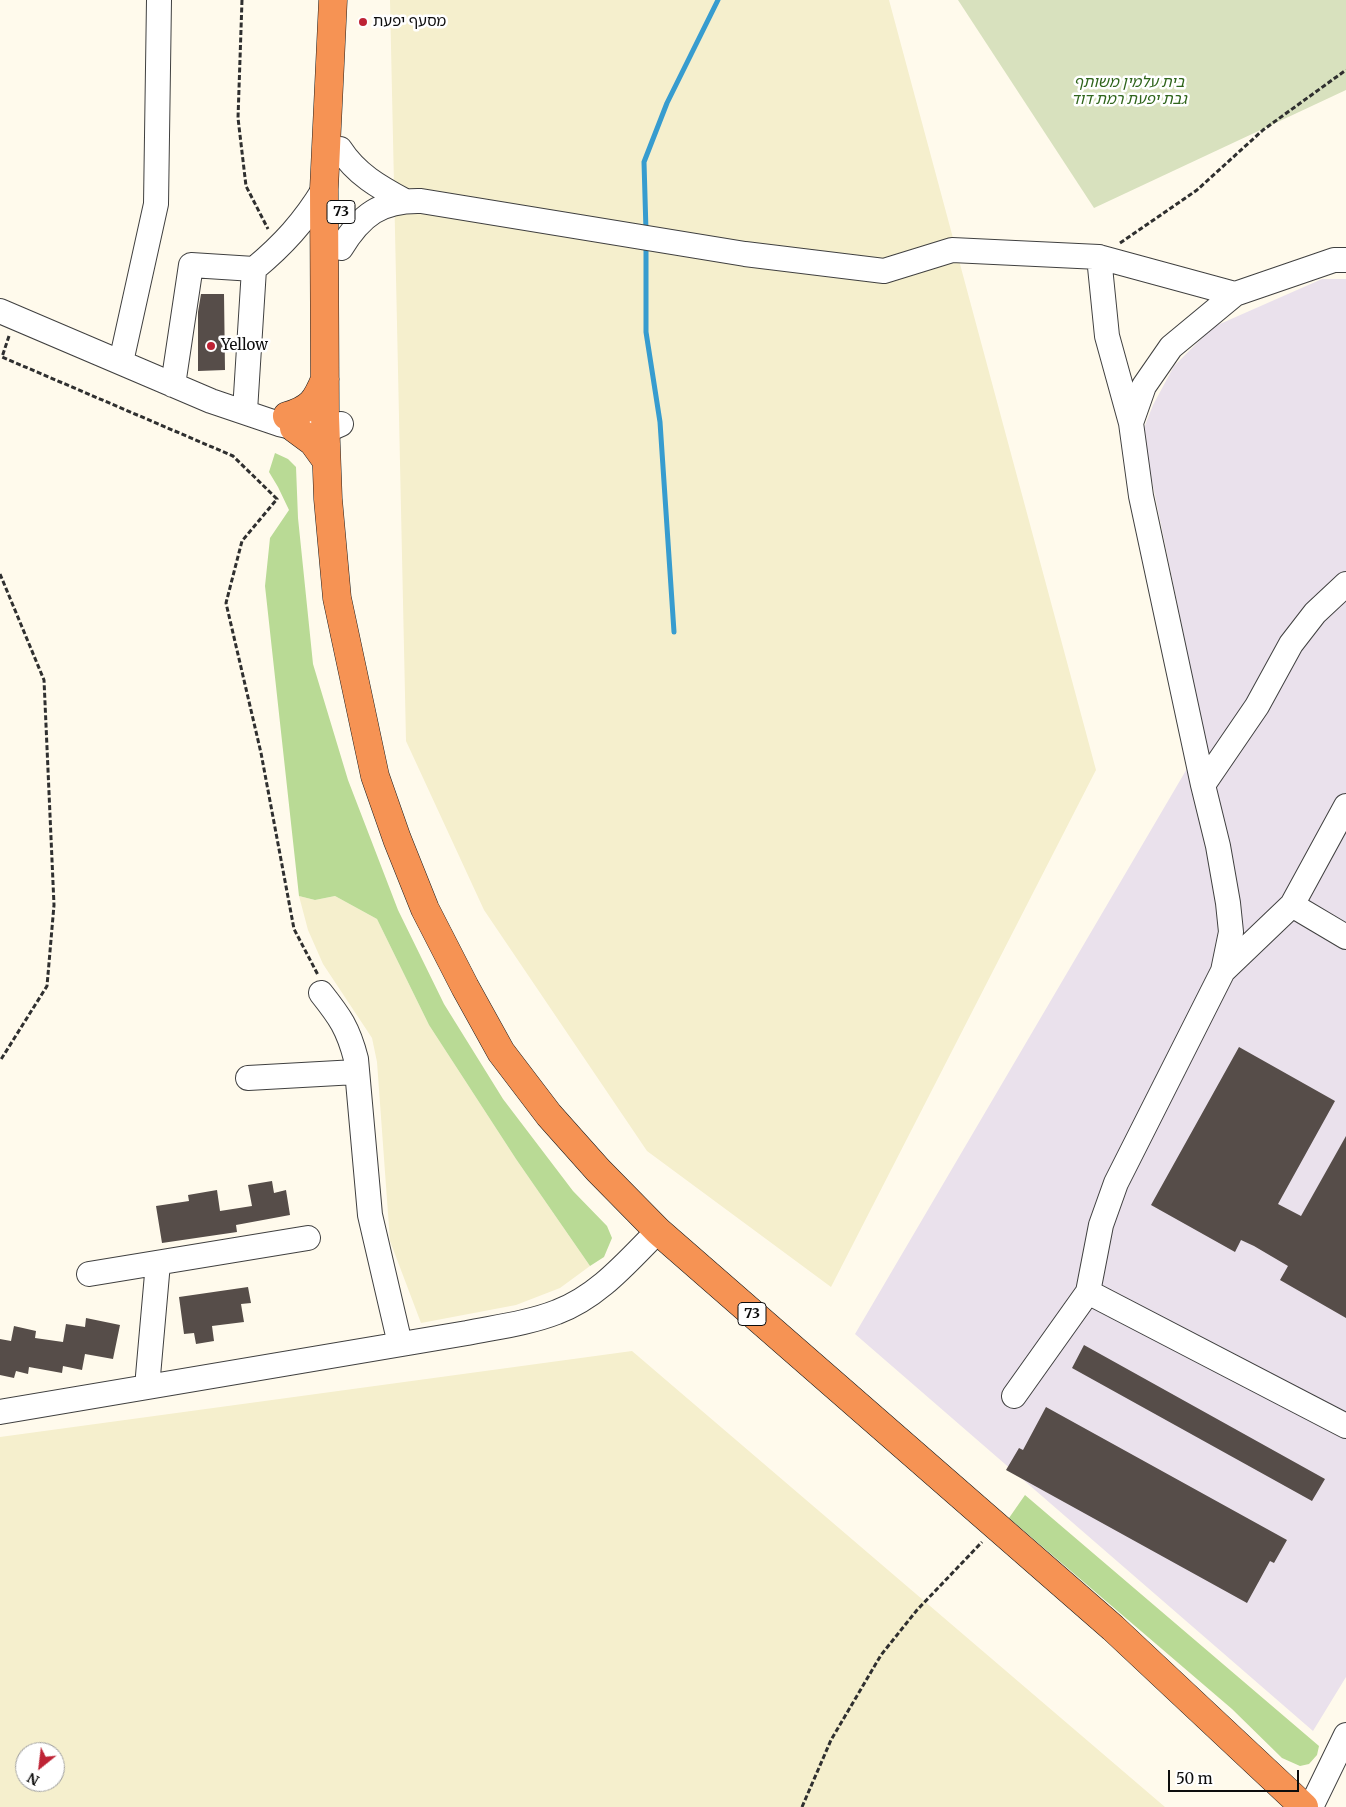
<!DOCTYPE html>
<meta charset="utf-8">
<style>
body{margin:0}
#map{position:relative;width:1346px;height:1807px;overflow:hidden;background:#fffaec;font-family:Merriweather,serif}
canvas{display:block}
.north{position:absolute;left:15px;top:1742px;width:50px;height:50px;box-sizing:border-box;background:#fff;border:1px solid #9e9e9e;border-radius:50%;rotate:209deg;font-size:14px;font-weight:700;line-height:20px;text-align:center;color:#0d0d0d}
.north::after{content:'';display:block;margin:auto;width:18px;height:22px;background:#be2335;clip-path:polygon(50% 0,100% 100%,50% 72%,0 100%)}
.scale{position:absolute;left:1168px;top:1770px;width:131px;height:22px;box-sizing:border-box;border:2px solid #0d0d0d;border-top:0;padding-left:6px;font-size:15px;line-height:18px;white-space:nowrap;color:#0d0d0d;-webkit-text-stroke:4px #fff;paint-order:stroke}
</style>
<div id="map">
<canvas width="1346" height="1807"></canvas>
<div class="north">N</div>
<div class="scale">50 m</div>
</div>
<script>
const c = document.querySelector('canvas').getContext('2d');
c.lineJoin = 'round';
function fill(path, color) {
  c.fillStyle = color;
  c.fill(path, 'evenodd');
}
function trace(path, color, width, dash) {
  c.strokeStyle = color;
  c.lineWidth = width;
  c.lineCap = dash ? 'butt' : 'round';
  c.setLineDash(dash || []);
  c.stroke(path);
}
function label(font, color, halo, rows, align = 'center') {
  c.font = font + ' Merriweather,"Noto Sans Hebrew",serif';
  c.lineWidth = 5;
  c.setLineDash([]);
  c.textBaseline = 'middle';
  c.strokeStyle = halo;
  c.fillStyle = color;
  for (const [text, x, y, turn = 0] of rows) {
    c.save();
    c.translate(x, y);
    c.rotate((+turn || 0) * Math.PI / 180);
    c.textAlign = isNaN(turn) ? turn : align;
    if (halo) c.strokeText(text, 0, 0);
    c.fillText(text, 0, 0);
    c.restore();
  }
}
const industrial = new Path2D(`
 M1322,279H1346V1677L1313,1731L855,1334L1205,738L1142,433L1153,405L1174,366L1213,327Z`);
const farmland = new Path2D(`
 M390,0H889L1096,770L831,1287L647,1151L484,910L406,741Z
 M299,896L315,900L335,896L377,919L429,1025L516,1159L590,1266L560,1288L516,1305L421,1323L390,1241L377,1062L372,1038L323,964L308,930Z
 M632,1351L1165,1807H0V1437ZM25,1752H55V1782H25Z`);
const forest = new Path2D(`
 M275,453L288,459L296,467L298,518L313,664L348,780L398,910L444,1004L503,1099L573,1191L607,1226L612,1238L604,1257L590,1266L516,1159L429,1025L377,919L335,896L315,900L299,896L265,586L270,538L289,510L278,487L269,472Z
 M1025,1495L1319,1746L1317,1755L1309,1764L1300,1766L1282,1758L1232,1709L1009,1518Z`);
const cemetery = new Path2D(`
 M958,0H1346V90L1094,208Z`);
const stream = new Path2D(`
 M646,231L644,162L667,103L718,0
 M646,244V332L660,422L674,632`);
const building = new Path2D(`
 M201,294H224L225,370L198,371V312Z
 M1239,1047L1335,1101L1278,1204L1301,1216L1346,1136V1318L1280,1280L1288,1266L1254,1246L1241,1240L1235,1252L1151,1205Z
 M272,1181L274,1193L286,1190L290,1215L236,1225L237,1232L162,1243L156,1206L189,1201L188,1195L217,1190L220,1211L252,1206L248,1185Z
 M248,1287L251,1303L241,1304L244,1322L212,1326L214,1341L196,1344L194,1333L184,1334L179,1297Z
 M86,1318L120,1325L113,1359L85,1354L82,1370L63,1366L62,1373L29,1367L28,1374L16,1371L14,1378L0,1375V1339L11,1341L14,1326L36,1331L35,1338L63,1342L66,1324L85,1327Z
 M1084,1345L1325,1479L1312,1501L1072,1368Z
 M1046,1407L1287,1540L1274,1563L1270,1561L1247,1603L1006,1470L1019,1448L1023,1450Z`);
const path = new Path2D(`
 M242,0L238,118L246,186L268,229
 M1120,243L1197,190L1263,130L1346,70
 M9,336L2,357L233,456L277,499L242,541L226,603L261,753L294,929L318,975
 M0,574L44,680L54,905L47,986L0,1061
 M802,1807L831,1740L881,1655L917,1610L982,1542`);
const minor = new Path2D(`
 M340,149C356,174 379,187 405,201
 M341,248C361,215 381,200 421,201L745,254L884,271L952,250L1099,257
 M1346,260H1334L1235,294L1171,347L1144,386L1131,423L1141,496L1203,785L1218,846L1228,903L1231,932L1223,971L1116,1183L1101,1225L1088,1292L1346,1426
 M0,311L211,401L279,424L305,430L325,431L341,424
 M121,362L156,204L159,0
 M173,385L191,265L254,269
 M245,411L254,269C283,245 304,222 324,189
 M1131,423L1107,336L1099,257L1235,294
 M1203,785L1257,706L1291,644L1315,613L1346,584
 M1292,905L1346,937
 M1223,971L1292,905L1346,806
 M321,993C340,1017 348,1028 356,1059L370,1215L400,1344
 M248,1078L356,1072
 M89,1274L308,1238
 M147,1387L158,1263
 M1014,1396L1088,1292
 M0,1412L467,1333C497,1327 529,1323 557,1312C598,1297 628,1261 658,1231
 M1311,1807L1346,1735`);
const highway = new Path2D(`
 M333,0L324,189L325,417L328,499L337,598L375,776L397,839L425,909L465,987L501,1052L549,1115L598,1170L658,1231L1113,1628L1304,1807
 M287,416C311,409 316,401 325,379
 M294,428L313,442L326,460`);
const markers = [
 [363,22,5,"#be2335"],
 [211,346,5,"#be2335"]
];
const shields = [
 [341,212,28],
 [752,1314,28]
];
const shieldNames = [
 ["73",341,212],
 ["73",752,1314]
];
const poiNames = [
 ["מסעף יפעת",373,22],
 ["Yellow",221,346]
];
const parkNames = [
 ["בית עלמין משותף",1129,83],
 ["גבת יפעת רמת דוד",1129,100]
];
fill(industrial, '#eae1ec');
fill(farmland, '#f5efcd');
fill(forest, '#b9da95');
fill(cemetery, '#d8e1be');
trace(stream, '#379ccf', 5);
fill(building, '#564d49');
trace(minor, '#404040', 26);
trace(highway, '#1e1e1e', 29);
trace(path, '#2f2f2f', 3, [5, 2.5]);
trace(minor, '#fff', 24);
trace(highway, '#f69354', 28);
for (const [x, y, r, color] of markers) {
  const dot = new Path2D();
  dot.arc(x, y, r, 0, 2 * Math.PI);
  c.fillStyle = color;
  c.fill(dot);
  trace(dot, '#fff', 2);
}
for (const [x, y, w] of shields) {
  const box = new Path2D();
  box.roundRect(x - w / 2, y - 11.5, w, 23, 4);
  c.fillStyle = '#fff';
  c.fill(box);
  trace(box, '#0d0d0d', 1);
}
label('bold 14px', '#0d0d0d', null, shieldNames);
label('15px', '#0d0d0d', '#fff', poiNames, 'left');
label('italic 15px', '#30651c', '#fff', parkNames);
</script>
